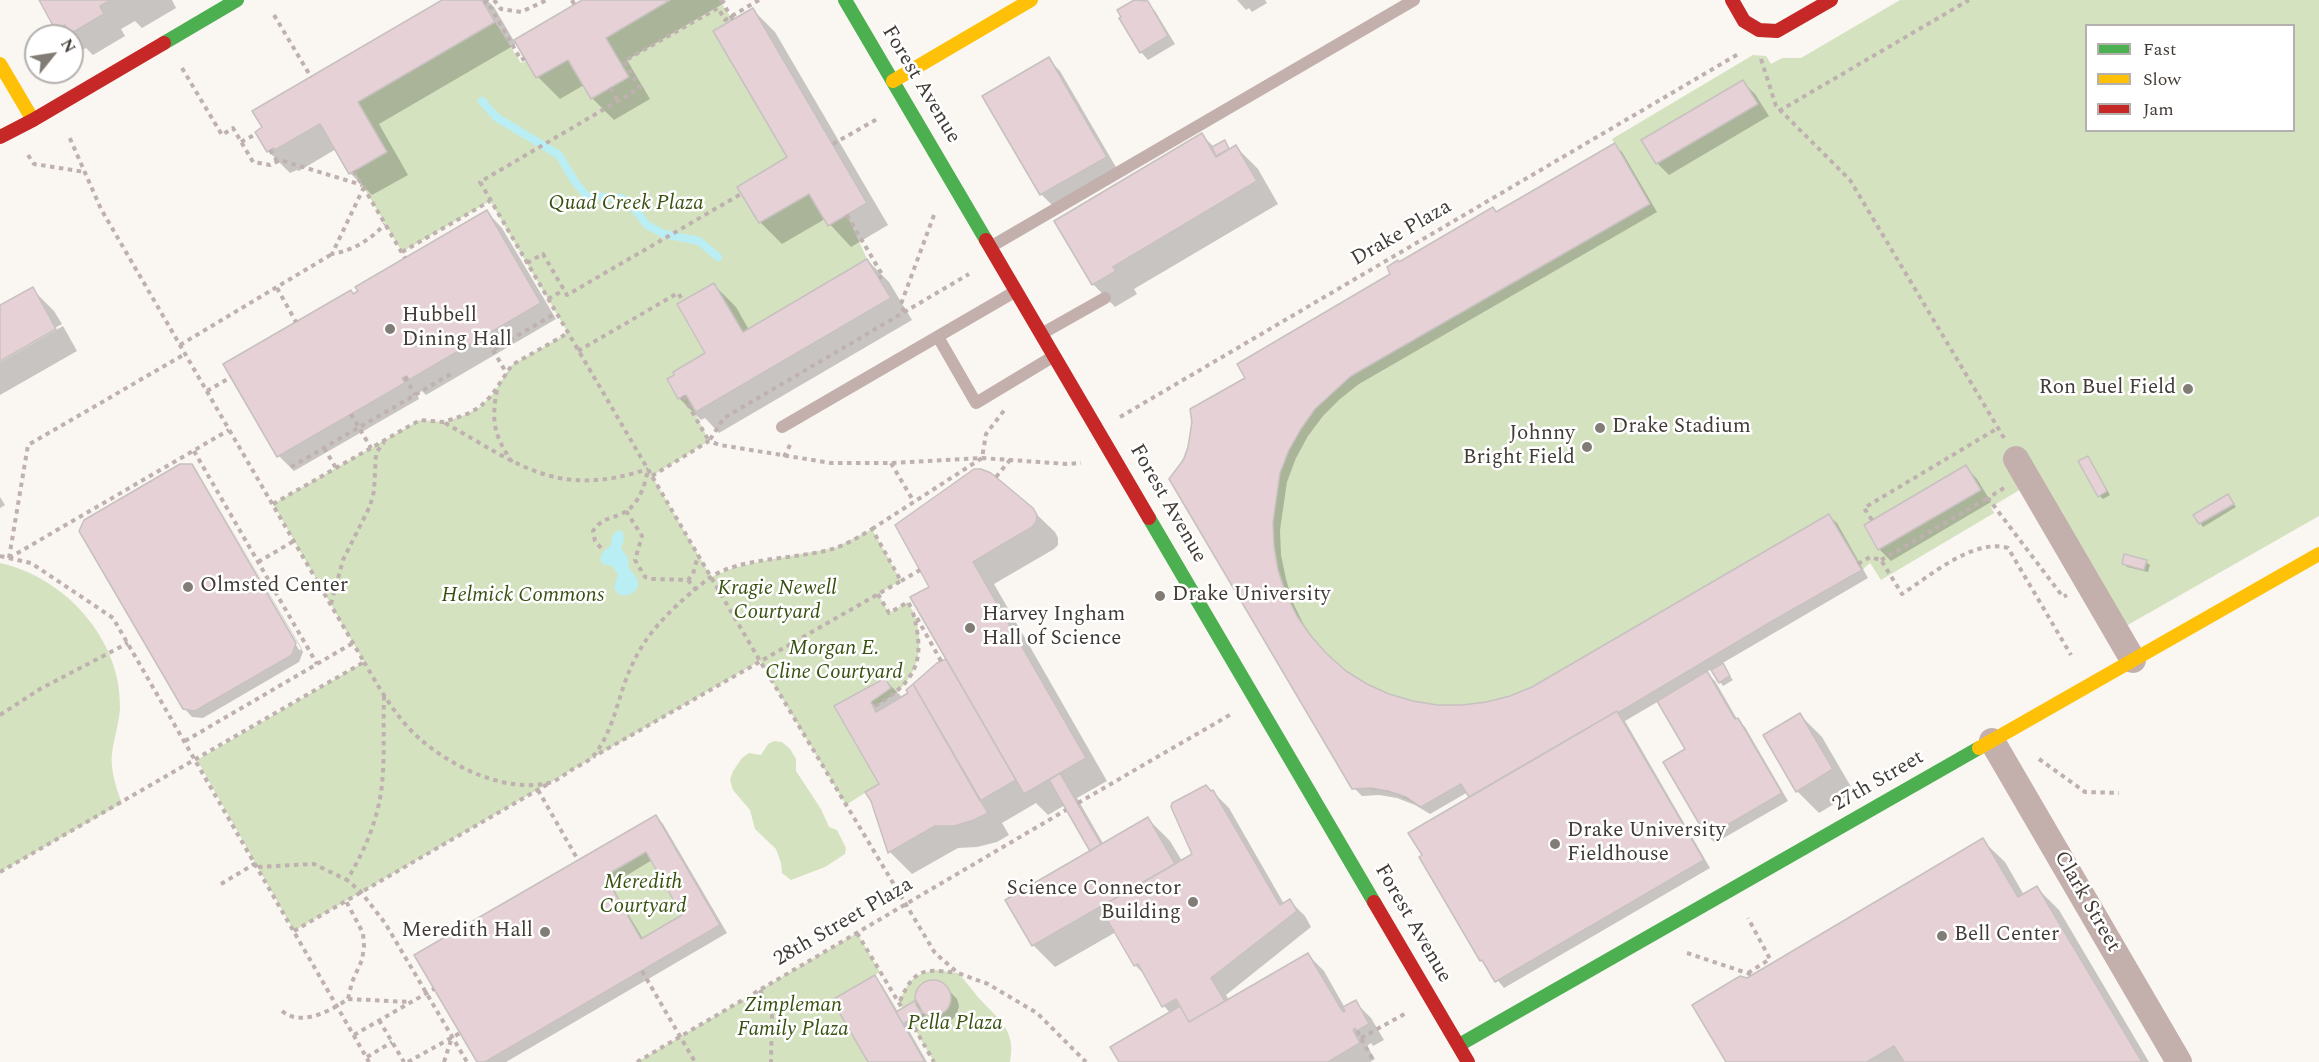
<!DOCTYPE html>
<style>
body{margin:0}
#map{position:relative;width:2319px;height:1062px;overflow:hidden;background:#faf6f2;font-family:Spectral,serif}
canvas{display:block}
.legend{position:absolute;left:2085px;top:24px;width:210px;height:108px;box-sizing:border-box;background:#fff;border:2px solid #b3b0ae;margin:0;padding:8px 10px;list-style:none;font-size:18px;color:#423a35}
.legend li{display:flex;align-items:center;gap:12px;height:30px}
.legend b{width:30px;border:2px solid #b3b0ae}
.north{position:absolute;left:24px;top:24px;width:60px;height:60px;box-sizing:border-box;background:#fff;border:2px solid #b3b0ae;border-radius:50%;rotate:60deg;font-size:16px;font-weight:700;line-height:24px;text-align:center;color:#423a35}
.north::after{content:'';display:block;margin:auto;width:21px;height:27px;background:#827c77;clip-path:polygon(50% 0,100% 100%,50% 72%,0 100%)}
</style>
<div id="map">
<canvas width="2319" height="1062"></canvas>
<ul class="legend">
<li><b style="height:8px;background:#4caf50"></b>Fast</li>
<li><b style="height:8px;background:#ffc107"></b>Slow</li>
<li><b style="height:8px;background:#c62828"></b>Jam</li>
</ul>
<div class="north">N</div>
</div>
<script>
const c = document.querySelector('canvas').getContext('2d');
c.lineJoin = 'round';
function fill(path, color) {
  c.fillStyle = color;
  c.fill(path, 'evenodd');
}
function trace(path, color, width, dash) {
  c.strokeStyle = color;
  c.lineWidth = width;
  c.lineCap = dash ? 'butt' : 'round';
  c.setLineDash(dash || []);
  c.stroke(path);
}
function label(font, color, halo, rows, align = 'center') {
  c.font = font + ' Spectral,serif';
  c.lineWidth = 5;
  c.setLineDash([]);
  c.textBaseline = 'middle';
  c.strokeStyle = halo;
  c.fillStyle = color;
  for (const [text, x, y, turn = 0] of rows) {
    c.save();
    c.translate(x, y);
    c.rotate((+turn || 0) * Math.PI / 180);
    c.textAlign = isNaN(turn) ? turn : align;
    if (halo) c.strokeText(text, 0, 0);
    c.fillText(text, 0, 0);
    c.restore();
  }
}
const green = new Path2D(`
 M670,0H719L733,20L787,157L738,186L759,223L809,194L827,226L847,215L867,259L743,332L714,283L677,304L705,353L673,372L674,375L667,380L678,399L686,395L709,441L652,476L711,577L733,568L768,560L835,548L872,529L901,581L878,594L889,613L908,602C924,630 924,663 902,687C895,695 884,700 875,706L871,702L891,688L887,680L881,679L834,706L879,784L846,805L760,661L294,931L197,760L364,662L273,504L420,420L445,422L467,414L480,407L492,395L512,365L568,333L490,201L402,252L354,171L386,152L358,102L495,22L521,63L526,61L536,78L568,60L591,99L629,77L606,38Z
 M1900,0H2319V516L2126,626L2038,479L1991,507L1994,513L1881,580L1870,563L1862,570L1769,623L1618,713L1617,711L1469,797L1461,784L1421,807C1399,793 1379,787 1352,789L1169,479C1187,458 1193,437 1190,409L1244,378L1237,364L1390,274L1387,267L1398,260L1400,262L1493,207L1497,212L1614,143L1612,139L1753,55L1766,56L1771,64L1782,58H1801ZM2086,26H2294V130H2086Z
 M0,563C65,577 122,640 120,708C119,724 114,738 112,753C110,768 116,789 122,803L0,872Z
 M774,741L782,742L790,749L796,759V771L821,809L829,827L837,830L846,848L845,854L825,867L791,880L782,873L781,863L776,849L755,829L750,810L733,790L730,780L733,771L742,758L749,753L761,755L768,744Z
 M646,852L682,915L641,939L605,876Z
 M857,933L880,972L832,1000L868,1062H637Z
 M936,970L958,973C965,981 971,988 977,996C996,1018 1017,1028 1010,1062H934L899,1002C909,981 912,974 936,970Z`);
const water = new Path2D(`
 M620,530L623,532L624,540L621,548L628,558L629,568L638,580V587L633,593L624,596L618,594L614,588L618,574L612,566L602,564L600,558L604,551L611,545L613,534Z`);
const shadow = new Path2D(`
 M42,0H172L176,8L142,28L135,21L121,29L125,36L93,55L86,48L79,52L72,44V36H64L57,30Z
 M445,0H487L494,7L514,41L585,0H725L726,2L627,60L650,99L614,120L592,98L584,85L560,99L538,77L518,43L379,124L408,175L372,195L350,173L336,149L299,171L297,170L290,173L268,151Z
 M1137,0H1144L1155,11L1175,44L1148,60L1141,52L1119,10Z
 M1237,0H1265L1267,3L1252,12L1249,8L1246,10Z
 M753,10L775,32L888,225L851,247L825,219L782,244L760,222L789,158Z
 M1048,59L1060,71L1117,169L1053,206L1041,194L984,96Z
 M1743,82L1755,94L1769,116L1669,175L1657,163Z
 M1202,135L1214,147L1224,141L1231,150L1236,147L1258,169L1278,204L1134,289L1137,294L1115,307L1093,284L1056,221Z
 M1614,145L1622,152L1657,212L1359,384L1340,399L1323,416L1308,436L1296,458L1287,482L1280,530L1281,555L1286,579L1293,603L1304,625L1318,645L1345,672L1389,695L1412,702L1437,706L1486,704L1510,698L1533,688L1829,516L1837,523L1868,578L1721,664L1733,680L1723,686L1712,669L1706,672L1715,681L1737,719L1745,727L1788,801L1715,843L1708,836L1687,750L1659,701L1625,721L1710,868L1504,988L1481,960L1471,798L1468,792L1430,814L1415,805L1397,798L1379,795L1362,796L1354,788L1171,479L1247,378L1392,274L1400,264L1493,209L1497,213Z
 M487,212L502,228L556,319L426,395L422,391L417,394L419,399L294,471L279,456L351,292L354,295Z
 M867,260L889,282L912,320L719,433L705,418L701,420L679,398L708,354L714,285L736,307L749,330Z
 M32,289L54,311L62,324L0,359V307Z
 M63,326L77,351L0,395V362Z
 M2091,461L2110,495L2103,499L2100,496Z
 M192,466L197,471H195L299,650L302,649L199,474L303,652L299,662L203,718L192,717L184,708Z
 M1966,467L1977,479L1991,502L1891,561L1879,549Z
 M2228,496L2236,507L2203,527L2200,523Z
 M0,497L5,505L0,508Z
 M1032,510L1055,532L1058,538V545L1054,549L994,584L1107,781L1077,798L1104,845L1148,819L1170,841L1182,861L1194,854L1213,792L1229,808L1284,904L1290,901L1305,916L1311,927L1226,995L1229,1000L1308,955L1324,971L1345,1008L1355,1002L1371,1018L1384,1040L1373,1046L1371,1043L1367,1046L1375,1059L1370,1062H1121L1171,1014L1164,1006L1147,977L1135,965L1116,932L1055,967L1033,945L1092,851L1065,805L1048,815L1036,803L1002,823L1009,835L997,842L977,847L958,848L912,874L890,852L872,801L881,785L836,707L885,680L903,698L948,659L931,587Z
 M2146,562L2150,565L2148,572L2127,567L2124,563Z
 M1800,715L1822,737L1854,792L1819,813L1797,791L1765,736Z
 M656,816L663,824L727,933L506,1062H478L416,955ZM652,860L684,916L643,939L611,885Z
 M1982,840L2005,862L2024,895L2037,888L2059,910L2149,1062H1728L1748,980Z
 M874,977L882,985L898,1012L917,1001L919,989L930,981L943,984L957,999L959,1006L957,1014L952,1020L945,1023L933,1020L924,1011L926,1017L907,1027L927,1062H870Z`);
const stream = new Path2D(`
 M482,101L496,117L559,155L575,182L587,196L622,198L633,207L647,225L664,234L699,241L718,257`);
const building = new Path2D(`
 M39,0H111L100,6L104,14L70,34L65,25L56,31Z
 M442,0H482L495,22L358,102L387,152L349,174L320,124L275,150L274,148L267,152L255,132L262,127L252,111Z
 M582,0H670L606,38L629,77L591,99L568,60L536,78L514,40Z
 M1134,0L1148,1L1168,36L1140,53L1119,18L1121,17L1117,10Z
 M753,8L867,203L828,226L809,194L759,223L737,187L787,157L713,31Z
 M1049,57L1107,157L1040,195L982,96Z
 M1743,80L1758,104L1656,164L1641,140Z
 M1202,133L1216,157L1236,145L1257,181L1113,267L1116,271L1092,285L1054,221Z
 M1225,140L1229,149L1216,156L1212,147Z
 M1615,143L1650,204L1351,376L1315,409L1301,429L1289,450L1280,473L1273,522L1274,546L1278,570L1286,594L1297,616L1311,636L1327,654L1346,671L1367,684L1389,694L1413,701L1437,705H1462L1486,702L1510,696L1532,687L1829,514L1862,570L1769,623L1618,713L1617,711L1469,797L1461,784L1421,807L1406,797L1388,791L1371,788L1352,789L1169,479L1184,459L1188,447L1192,422L1190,409L1245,378L1237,364L1390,274L1387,267L1398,260L1399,262L1493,207L1496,212Z
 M487,210L541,303L409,380L407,376L402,378L405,383L277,457L223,364L351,290L353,294L358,291L355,287Z
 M867,259L891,298L696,412L686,395L678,399L667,379L674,375L673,372L705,353L677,304L714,283L743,332Z
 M33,287L56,329L0,361V305Z
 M2088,456L2107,491L2098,497L2078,461Z
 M180,464H192L296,643L292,655L195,711L183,709L79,531L84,520Z
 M1966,465L1981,490L1878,550L1864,525Z
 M974,469H981L991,473L1033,508L1037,515L1036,522L1032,527L973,562L1086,758L1024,794L910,597L929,587L895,525Z
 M2228,494L2234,504L2199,524L2193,515Z
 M2124,554L2147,560L2144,570L2122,564Z
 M946,659L1016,780L980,801L913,684L937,663Z
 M1723,663L1730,676L1719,683L1711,670Z
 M1707,671L1735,719L1738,718L1782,793L1707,837L1663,762L1685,749L1657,701Z
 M885,678L891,688L871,702L876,712L908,693L906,690L913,684L988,813L974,820L954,826H935L888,853L871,801L865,792L879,784L834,706Z
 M1617,711L1704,860L1495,982L1482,960L1480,961L1419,857L1422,855L1408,833Z
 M1800,713L1833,769L1796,792L1763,735Z
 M1060,773L1101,844L1090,851L1049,780Z
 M1206,785L1211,791L1213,790L1280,905L1290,899L1297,911L1211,978L1225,1001L1189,1022L1176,999L1162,1007L1138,964L1134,966L1100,907L1192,854L1171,807L1172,803Z
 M656,815L720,925L485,1062H477L414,955ZM646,852L682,915L641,939L605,876Z
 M1148,817L1175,864L1032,946L1005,900Z
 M1983,838L2018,897L2037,886L2142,1062H1904L1894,1046L1867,1062H1726L1692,1005L1740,976L1747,978Z
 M1308,953L1343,1012L1345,1011L1343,1007L1356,1000L1369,1024L1357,1031L1355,1028L1353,1030L1360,1043L1328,1062H1119L1110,1047L1180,1006L1189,1022Z
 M875,975L903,1024L925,1062H868L832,1000Z
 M915 998a18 18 0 1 1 36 0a18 18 0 1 1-36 0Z
 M916,1000L923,1013L903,1024L896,1012Z`);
const path = new Path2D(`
 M494,0L501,9L521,12L547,0
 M572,0L574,4
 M759,0L725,20L718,8L624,61L640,88L480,182L760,661L935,953L958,973L988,984L1037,1013L1086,1062
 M484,3L487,1L521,60L525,58
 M274,15L311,77
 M1761,59L1776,106L1850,180L2004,438
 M182,68L222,135L233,128L253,162L270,165L280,160L362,185
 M610,88L618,101
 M1779,111L1969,0
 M241,142L256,134
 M833,144L879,118
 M270,150L277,161
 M28,155L34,164L85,172
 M354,171L405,258
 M364,187L332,254C354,250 370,240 385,224
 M847,215L883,276L879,278
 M402,252L490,201
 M527,263L543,254L567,295L741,194
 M277,288L296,322
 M548,299L564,290
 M904,312L901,304L934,215
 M484,336L493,350L556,313
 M180,345L332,254
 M493,350L507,374
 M578,351L678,293L683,301
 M405,377L415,395
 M497,390C491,422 494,435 512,462
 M207,391L231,377
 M683,396L709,441L724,418L969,274
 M351,414L371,448
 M1120,417L1740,53
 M445,423C520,465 557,499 648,469
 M324,448L336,468
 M194,451L317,664
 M784,457L792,441
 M891,463L914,502
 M291,467L451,374
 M652,476L709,441L720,445L831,463H891L982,458L1067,464L1081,463
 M996,477L1010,460
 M2004,488L1988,498L2063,597L2067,595
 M273,504L420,420L444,422L467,414L480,407L492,395L512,365L568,333
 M626,511L642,536L635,560L645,577L653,579L688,580L693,574L698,555
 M1872,520L1864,508L1998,428
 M872,529L982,458L986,434L1006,408
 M601,548L595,541L593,531C601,519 609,519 621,514C639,506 644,487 648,470
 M0,556L31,563L113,618L369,1062
 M9,558L28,445L185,354
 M9,558L229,430
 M1881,560L1988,498
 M258,562L294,541
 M1858,564L1870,557L1881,560L1902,594C1930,576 1973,538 2008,548L2071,655
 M688,580L696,590
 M901,581L920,570
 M878,594L889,613L908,602L913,611
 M331,604L343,560L370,506L374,491L376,453L384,442
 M917,618L941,661
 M364,662C380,689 396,718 420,739C452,767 505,793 549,783C557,781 565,774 573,769C580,765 590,761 595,754C616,726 618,693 633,663C649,628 679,602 708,579C739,556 799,560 835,548C848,544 860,536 872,529L901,581L593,757
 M384,696C383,725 385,755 382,784C379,818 364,852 347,880L361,892L385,923L467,1062
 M875,706C919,680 926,658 912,609
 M0,715L40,689L128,643
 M185,741L353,643
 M2039,759L2085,792L2119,793
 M538,790L578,860
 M1078,803L1233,713
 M258,867L314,864L347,880
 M0,872L364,662L101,209L68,134
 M221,884L256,863
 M294,931L548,784
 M857,933L902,1008
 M1687,953L1753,975
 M642,971L695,1062
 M1748,973L1770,959L1748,918
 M760,990L772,1014L771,1062
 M348,999L410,1002
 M900,1001C914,969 923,968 957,973
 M282,1011C301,1027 330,1011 348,999L352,982L362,960L364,947L363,933L346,901
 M379,1020L404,1062
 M910,1020L934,1062
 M1357,1031L1374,1062
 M354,1035L434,989
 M1361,1038L1408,1012
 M367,1057L392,1042
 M408,1062L460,1033
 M444,1062L452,1037
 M637,1062L1066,810`);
const lane = new Path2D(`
 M992,246L1414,0
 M1043,333L1105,298
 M938,337L976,403L1054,356
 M782,427L1016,291`);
const street = new Path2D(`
 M2016,459L2133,660
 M1992,741L2179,1062`);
const fast = new Path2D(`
 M845,0L986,240
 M164,43L237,0
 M1149,518L1374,902
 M1459,1045L1979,748`);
const slow = new Path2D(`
 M0,64L33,120
 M893,81L1031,0
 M1979,748L2319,554`);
const jam = new Path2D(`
 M1732,0L1744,21L1759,30L1777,31L1831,0
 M0,137L33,120L164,43
 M986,240L1149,518
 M1374,902L1468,1062`);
const pathBridge = new Path2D(`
 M721,0L733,20`);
const markers = [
 [390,329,6,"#827c77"],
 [2188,389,6,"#827c77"],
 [1600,428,6,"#827c77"],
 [1587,447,6,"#827c77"],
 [188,587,6,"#827c77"],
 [1160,596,6,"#827c77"],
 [970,628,6,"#827c77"],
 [1555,844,6,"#827c77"],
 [1193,902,6,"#827c77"],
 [545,932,6,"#827c77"],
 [1942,936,6,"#827c77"]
];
const streetNames = [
 ["Forest Avenue",920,85,59],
 ["Drake Plaza",1402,234,-30],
 ["Forest Avenue",1167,504,60],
 ["27th Street",1879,782,-30],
 ["Clark Street",2086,902,60],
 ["28th Street Plaza",844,923,-30],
 ["Forest Avenue",1412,924,60]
];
const parkNames = [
 ["Quad Creek Plaza",626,205],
 ["Kragie Newell",777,590],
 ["Courtyard",777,614],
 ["Helmick Commons",523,597],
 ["Morgan E.",834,650],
 ["Cline Courtyard",834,674],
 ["Meredith",643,884],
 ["Courtyard",643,908],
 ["Zimpleman",793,1007],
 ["Family Plaza",793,1031],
 ["Pella Plaza",955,1025]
];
const poiNames = [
 ["Hubbell",402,317],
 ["Dining Hall",402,341],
 ["Ron Buel Field",2176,389,"right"],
 ["Drake Stadium",1612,428],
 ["Johnny",1575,435,"right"],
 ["Bright Field",1575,459,"right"],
 ["Olmsted Center",200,587],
 ["Drake University",1172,596],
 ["Harvey Ingham",982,616],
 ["Hall of Science",982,640],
 ["Drake University",1567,832],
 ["Fieldhouse",1567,856],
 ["Science Connector",1181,890,"right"],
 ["Building",1181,914,"right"],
 ["Meredith Hall",533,932,"right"],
 ["Bell Center",1954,936]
];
fill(green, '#d5e2c0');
fill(water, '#baeef5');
fill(shadow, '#0003');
trace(stream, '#baeef5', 8);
fill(building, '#e6d1d6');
trace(building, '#c7c1c0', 1.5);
trace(path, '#beb1af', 4, [4.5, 4.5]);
trace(lane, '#c3afab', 12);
trace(street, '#c3afab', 26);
trace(fast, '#4caf50', 14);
trace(slow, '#ffc107', 14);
trace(jam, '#c62828', 14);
trace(pathBridge, '#beb1af', 4, [4.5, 4.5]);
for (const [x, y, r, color] of markers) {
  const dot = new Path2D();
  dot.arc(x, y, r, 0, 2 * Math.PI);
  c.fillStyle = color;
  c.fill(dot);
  trace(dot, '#fff', 2);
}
label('21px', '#423a35', '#fff', streetNames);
label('italic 21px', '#385110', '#fff', parkNames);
label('21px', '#423a35', '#fff', poiNames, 'left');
</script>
